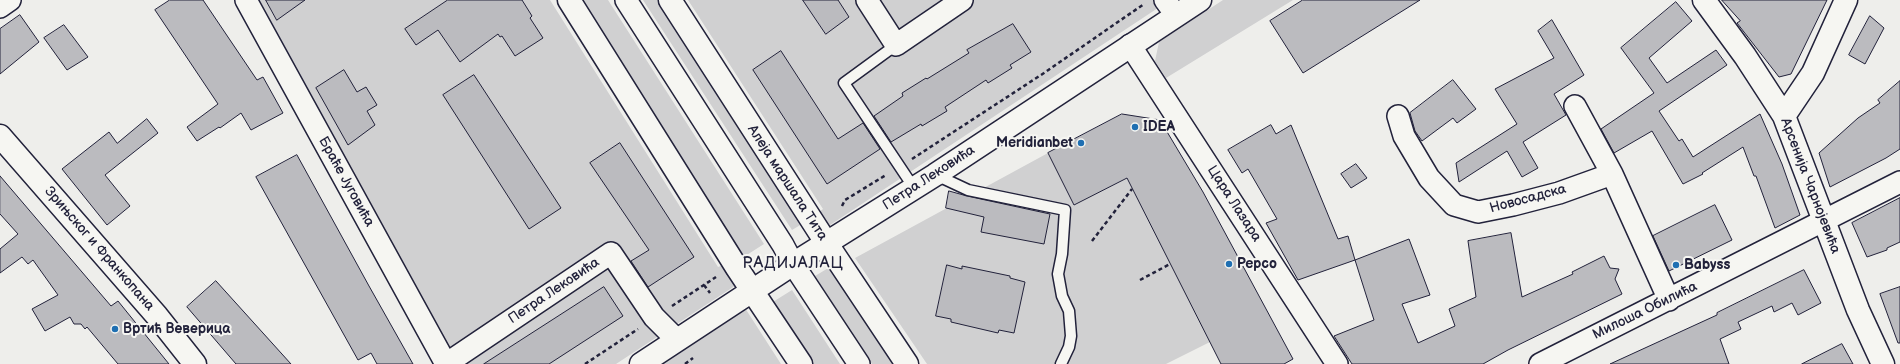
<!DOCTYPE html>
<meta charset="utf-8">
<style>
body{margin:0}
canvas{display:block;background:#eeeeeb}
</style>
<canvas width="1900" height="364"></canvas>
<script>
const c = document.querySelector('canvas').getContext('2d');
c.lineJoin = 'round';
function fill(path, color) {
  c.fillStyle = color;
  c.fill(path, 'evenodd');
}
function trace(path, color, width, dash) {
  c.strokeStyle = color;
  c.lineWidth = width;
  c.lineCap = dash ? 'butt' : 'round';
  c.setLineDash(dash || []);
  c.stroke(path);
}
function label(font, color, halo, rows, align = 'center') {
  c.font = font + ' "Balsamiq Sans",sans-serif';
  c.lineWidth = 4;
  c.setLineDash([]);
  c.textBaseline = 'middle';
  c.strokeStyle = halo;
  c.fillStyle = color;
  for (const [text, x, y, turn = 0] of rows) {
    c.save();
    c.translate(x, y);
    c.rotate((+turn || 0) * Math.PI / 180);
    c.textAlign = isNaN(turn) ? turn : align;
    if (halo) c.strokeText(text, 0, 0);
    c.fillText(text, 0, 0);
    c.restore();
  }
}
const green = new Path2D(`
 M254,0H550L718,267L728,263L580,0H608L764,244L742,258L753,274L616,364H452Z
 M643,0H664L807,221L792,230Z
 M688,0H1170L824,229L814,216L823,209Z
 M1223,0H1293L1166,78L1155,61L1159,42Z
 M1048,153L1074,205L1127,178L1210,342L1166,364H927L855,258Z
 M835,264L900,364H872L815,276Z
 M792,290L840,364H808L768,305Z
 M745,308L781,364H661Z`);
const building = new Path2D(`
 M170,0H203L257,80L263,77L283,113L251,130L241,113L220,128L219,127L197,141L187,127L218,104L155,10Z
 M266,0H305L277,20Z
 M448,0H522L532,16L530,18L543,38L515,56L502,36L500,37L498,34L460,62L438,30L416,45L405,29Z
 M803,0H838L849,17L826,34Z
 M1303,0H1420L1303,73L1270,21Z
 M1722,0H1827L1791,74L1779,77L1737,23L1740,21Z
 M1676,2L1692,21L1649,58L1667,83L1716,50L1727,65L1659,111L1679,141L1682,139L1693,157L1760,114L1782,164L1800,215L1775,228L1756,176H1754L1743,147L1702,173L1703,174L1683,184L1652,131L1614,153L1601,129L1654,93L1621,48Z
 M20,15L39,42L0,74V29Z
 M1870,16L1884,28L1865,64L1849,55Z
 M1552,20L1584,75L1554,94L1566,115L1523,142L1538,168L1522,177L1507,151L1459,182L1456,163L1517,124L1495,89L1554,58L1538,31Z
 M1013,24L1031,52L1010,65L1012,68L988,83L986,80L945,107L947,111L922,126L921,124L891,142L874,116L903,96L902,93L926,78L927,79L969,53L967,50Z
 M64,25L88,57L67,70L44,38Z
 M781,51L838,139L863,123L880,149L827,184L753,70Z
 M344,70L357,92L366,87L377,105L367,111L375,125L348,145L316,88Z
 M474,75L561,208L529,229L443,95Z
 M1453,80L1476,109L1457,123L1453,118L1422,141L1415,131L1410,113Z
 M1900,81V149L1886,158L1830,187L1819,153L1858,118L1880,103L1878,100Z
 M1122,114L1160,120L1203,192L1293,359L1284,364H1221L1127,178L1074,205L1048,153Z
 M147,119L158,133L105,175L130,206L107,225L62,169L109,132L117,143Z
 M1271,125L1276,134L1291,125L1338,239L1348,236L1355,260L1298,280L1266,223L1277,219L1248,169L1242,173L1228,150Z
 M620,143L694,257L648,287L631,261L649,250L590,163Z
 M297,155L369,286L413,364H377L371,353L358,360L256,177Z
 M1356,164L1367,178L1351,188L1341,174Z
 M0,176L111,306L118,301L169,364H118L87,327L85,329L81,324H74L70,317L45,331L32,309L58,295L33,260L28,264L22,257L0,273V249L18,234L0,214Z
 M949,191L967,196L1050,214L1044,244L981,232L984,217L946,208Z
 M1900,198V242L1887,248V250L1867,257L1852,223Z
 M1715,205L1732,240L1669,271L1653,236Z
 M1511,233L1522,297L1573,274L1572,272L1604,256L1610,268L1619,269L1615,279L1622,294L1508,350L1483,364H1352L1334,336L1374,320L1355,260L1409,239L1430,295L1402,304L1418,343L1455,326L1449,309L1476,297L1468,241Z
 M947,265L962,269V266L1010,276V278L1025,282L1014,333L999,330L998,333L968,326L951,322V319L936,316Z
 M1804,270L1821,303L1798,315L1792,303L1774,312L1772,306L1738,322L1741,329L1720,339L1729,364H1610L1717,315V313Z
 M216,281L291,364H236L187,307Z
 M604,287L623,316L549,364H484Z
 M1900,287V343H1898L1880,294Z
 M1842,344L1853,364H1802Z`);
const path = new Path2D(`
 M912,159L1044,73L1144,4
 M842,206L845,200L886,175
 M1092,241L1132,189
 M1140,280L1170,264
 M704,285L710,293
 M672,306L716,277
 M585,364L638,329
 M685,364L693,358`);
const lane = new Path2D(`
 M896,45L844,83L914,188
 M936,175L968,190L1065,210L1062,254L1058,274L1062,296L1069,311L1071,336L1069,347L1061,364`);
const street = new Path2D(`
 M246,0L446,364
 M626,0L783,245L793,264L859,364
 M867,0L896,45L962,0
 M1165,0L1176,15
 M0,7L10,0
 M1130,45L1337,364
 M1575,106L1612,174L1669,300
 M1398,116L1404,136L1429,178L1454,205L1478,212L1513,205L1559,193L1612,174
 M446,364L611,253L654,317L677,340
 M1540,364L1900,182`);
const secondary = new Path2D(`
 M569,0L737,268L801,364
 M670,0L827,244L907,364
 M1704,0L1745,56L1784,116L1858,310L1883,364
 M1784,116L1813,73L1846,0
 M0,136L157,316L195,364
 M641,364L793,264L935,175L1200,0`);
const markers = [
 [1135,127,4,"#1f6fb2"],
 [1081,143,4,"#1f6fb2"],
 [1229,264,4,"#1f6fb2"],
 [1676,265,4,"#1f6fb2"],
 [115,329,4,"#1f6fb2"]
];
const poiNames = [
 ["IDEA",1143,127],
 ["Meridianbet",1073,143,"right"],
 ["Pepco",1237,264],
 ["Babyss",1684,265],
 ["Вртић Веверица",123,329]
];
const streetNames = [
 ["Петра Лековића",929,178,-33],
 ["Браће Југовића",346,182,61],
 ["Алеја маршала Тита",787,183,57],
 ["Арсенија Чарнојевића",1810,186,69],
 ["Новосадска",1528,199,-15],
 ["Цара Лазара",1234,204,57],
 ["Зрињског и Франкопана",99,249,49],
 ["Петра Лековића",554,291,-34],
 ["Милоша Обилића",1645,311,-26]
];
const quarterNames = [
 ["РАДИЈАЛАЦ",793,264]
];
fill(green, '#d0d0d1');
fill(building, '#bbbbbf');
trace(building, '#22223b', 1);
trace(lane, '#22223b', 13);
trace(street, '#22223b', 24);
trace(secondary, '#22223b', 25);
trace(path, '#22223b', 2.5, [4, 3]);
trace(lane, '#f6f6f2', 10);
trace(street, '#f6f6f2', 21);
trace(secondary, '#f6f6f2', 22);
for (const [x, y, r, color] of markers) {
  const dot = new Path2D();
  dot.arc(x, y, r, 0, 2 * Math.PI);
  c.fillStyle = color;
  c.fill(dot);
  trace(dot, '#f6f6f2', 1.5);
}
label('bold 14px', '#22223b', '#f6f6f2', poiNames, 'left');
label('14px', '#22223b', '#f6f6f2', streetNames);
c.letterSpacing = '1px';
label('16px', '#22223b', '#f6f6f2', quarterNames);
c.letterSpacing = '0px';
</script>
